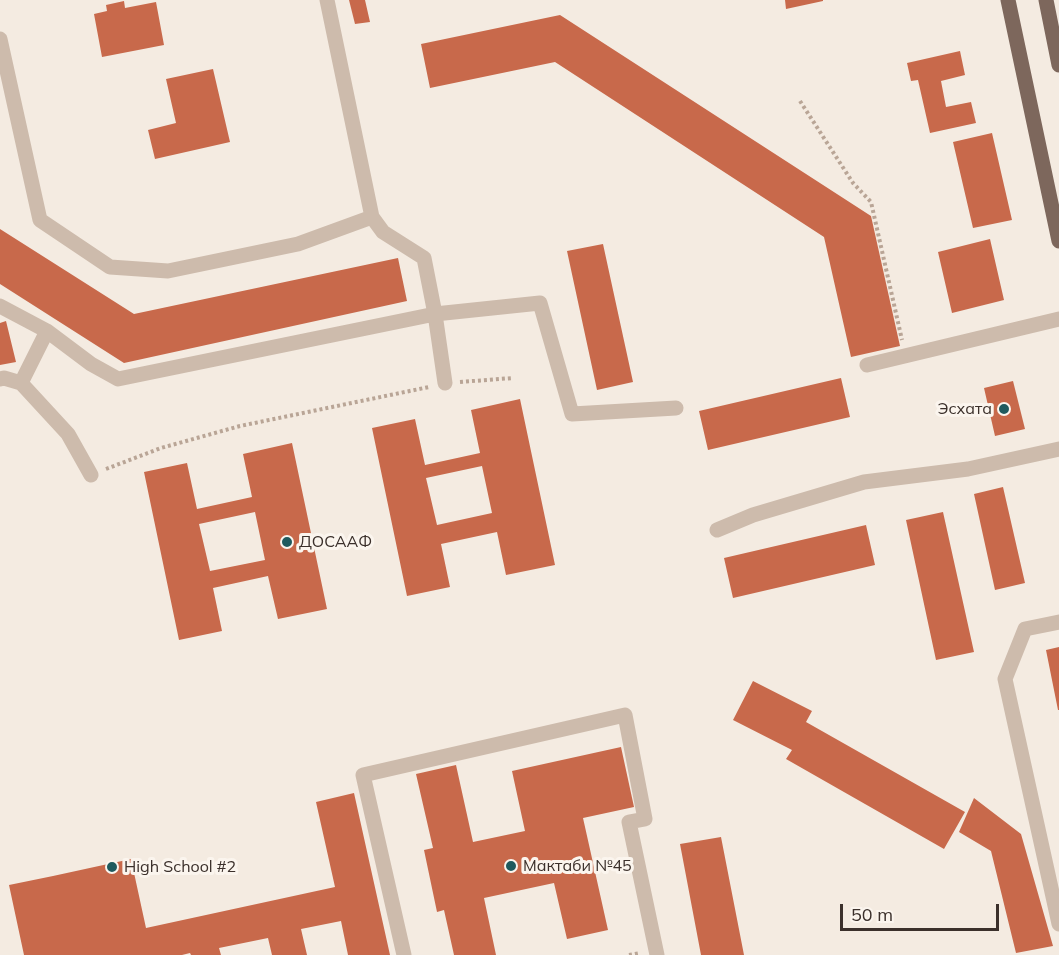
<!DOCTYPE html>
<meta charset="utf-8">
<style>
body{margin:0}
#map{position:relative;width:1059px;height:955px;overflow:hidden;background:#f4ebe1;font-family:Mulish,sans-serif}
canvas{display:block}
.scale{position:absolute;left:840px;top:904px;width:159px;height:27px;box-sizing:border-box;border:3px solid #3b302b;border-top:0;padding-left:8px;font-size:18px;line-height:21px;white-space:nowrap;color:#3b302b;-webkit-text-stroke:4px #fbf5ee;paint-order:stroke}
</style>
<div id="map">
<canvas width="1059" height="955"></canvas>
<div class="scale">50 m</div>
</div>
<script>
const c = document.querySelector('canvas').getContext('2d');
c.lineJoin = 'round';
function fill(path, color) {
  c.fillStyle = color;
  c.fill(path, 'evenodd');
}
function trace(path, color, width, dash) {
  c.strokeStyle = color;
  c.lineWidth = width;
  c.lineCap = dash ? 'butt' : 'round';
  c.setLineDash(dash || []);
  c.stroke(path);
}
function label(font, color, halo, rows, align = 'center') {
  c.font = font + ' Mulish,sans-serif';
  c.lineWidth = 6;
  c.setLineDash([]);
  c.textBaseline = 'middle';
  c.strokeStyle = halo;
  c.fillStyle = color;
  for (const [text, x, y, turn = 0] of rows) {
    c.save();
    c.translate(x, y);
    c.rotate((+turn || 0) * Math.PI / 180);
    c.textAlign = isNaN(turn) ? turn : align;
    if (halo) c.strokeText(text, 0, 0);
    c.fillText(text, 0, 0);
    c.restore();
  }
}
const building = new Path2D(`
 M349,0H365L370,22L355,24Z
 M785,0H823V1L786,9Z
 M124,1L125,8L156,2L164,45L102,57L94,14L107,11L106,5Z
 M560,15L871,216L900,346L851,357L824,237L555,62L430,88L421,44Z
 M960,51L965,75L941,81L946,107L971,102L976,123L930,133L918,80L911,81L907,63Z
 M213,69L230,142L155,159L148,130L176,123L166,79Z
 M992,133L1012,220L973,228L953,142Z
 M0,229L134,314L398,258L407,301L124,363L0,284Z
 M990,239L1004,300L952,313L938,252Z
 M603,244L633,382L597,390L567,251Z
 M6,321L16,362L0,365V323Z
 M841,378L850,417L708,450L699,411Z
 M1013,381L1025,429L995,436L984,388Z
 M520,399L555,565L506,575L497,532L441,544L450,587L407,596L372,428L415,419L425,465L480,453L471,410ZM482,466L492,513L437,525L426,478Z
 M292,443L327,609L278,619L268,576L213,588L222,631L179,640L144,472L187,463L197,509L252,497L243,454ZM255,512L265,560L210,571L199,524Z
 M1003,487L1025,583L995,590L974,494Z
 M943,512L974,652L936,660L906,520Z
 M866,525L875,565L733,598L724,558Z
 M1059,647V710H1058L1046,650Z
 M753,681L812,711L806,722L965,812L944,849L786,759L792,750L733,720Z
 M621,747L634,807L583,818L608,930L567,939L554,883L484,898L496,955H454L444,910L437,912L424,850L433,848L416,774L456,765L473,842L525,831L512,771Z
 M354,793L390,955H348L341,921L301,929L307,955H272L268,938L219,948L221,955H191L190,953L182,955H24L9,885L53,876L131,859L146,928L335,887L316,802Z
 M974,798L1021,834L1053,946L1016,953L991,851L959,832Z
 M721,837L744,955H701L680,844Z`);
const path = new Path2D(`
 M800,101L853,183L871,202L902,340
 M460,382L513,378
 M106,469L161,448L240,426L429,387
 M629,955L640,953`);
const street = new Path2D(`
 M0,39L40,220L110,267L168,271L298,244L372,217L327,0
 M372,217L383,232L424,258L435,314L445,383
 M0,306L47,331L91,364L118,379L435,314L540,303L572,414L676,408
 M867,365L1059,319
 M0,379L4,378L21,383L68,434L91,475
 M21,383L47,331
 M717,530L753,515L864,482L968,469L1059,449
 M1059,622L1025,629L1005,679L1059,924
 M404,955L363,775L625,715L645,819L629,822L657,955`);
const primary = new Path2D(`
 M1008,0L1059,241
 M1046,0L1059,65`);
const markers = [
 [1004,409,6,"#1f5a5e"],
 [287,542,6,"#1f5a5e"],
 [511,866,6,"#1f5a5e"],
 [112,867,6,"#1f5a5e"]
];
const poiNames = [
 ["Эсхата",992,409,"right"],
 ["ДОСААФ",299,542],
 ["Мактаби №45",523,866],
 ["High School #2",124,867]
];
fill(building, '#c8694b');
trace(path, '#b9a596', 4, [3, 3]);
trace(street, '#cdbbac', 15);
trace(primary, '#7d675c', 15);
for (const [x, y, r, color] of markers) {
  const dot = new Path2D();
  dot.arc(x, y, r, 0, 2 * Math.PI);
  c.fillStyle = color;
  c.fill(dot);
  trace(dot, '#fbf5ee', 2);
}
label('16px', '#3b302b', '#fbf5ee', poiNames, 'left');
</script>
